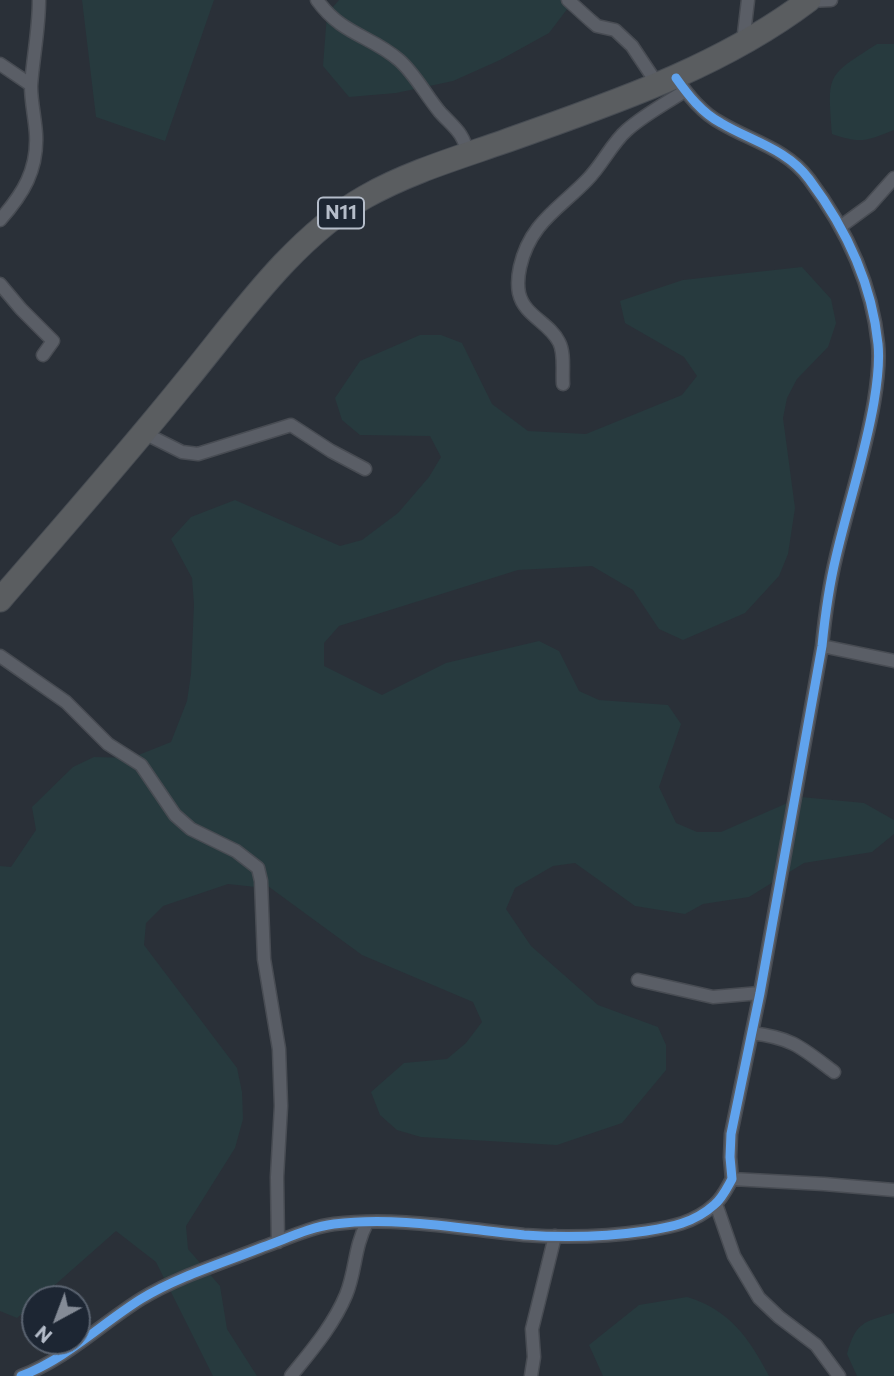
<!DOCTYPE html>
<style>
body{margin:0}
#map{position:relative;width:894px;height:1376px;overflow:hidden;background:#2a3038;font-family:Commissioner,sans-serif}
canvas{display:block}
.north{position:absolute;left:21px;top:1285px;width:70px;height:70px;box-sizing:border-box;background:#1d2633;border:2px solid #59626f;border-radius:50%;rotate:221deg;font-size:19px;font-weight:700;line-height:28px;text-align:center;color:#b4bcc9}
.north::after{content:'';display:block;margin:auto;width:24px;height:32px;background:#848b96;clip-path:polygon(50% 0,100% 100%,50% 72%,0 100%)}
</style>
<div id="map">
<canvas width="894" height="1376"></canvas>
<div class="north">N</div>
</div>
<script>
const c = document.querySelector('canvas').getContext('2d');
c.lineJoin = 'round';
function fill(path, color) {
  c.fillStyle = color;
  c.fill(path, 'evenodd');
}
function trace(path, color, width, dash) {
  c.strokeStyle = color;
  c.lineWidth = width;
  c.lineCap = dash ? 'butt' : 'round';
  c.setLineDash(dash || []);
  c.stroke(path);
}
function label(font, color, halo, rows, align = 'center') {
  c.font = font + ' Commissioner,sans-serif';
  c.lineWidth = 5;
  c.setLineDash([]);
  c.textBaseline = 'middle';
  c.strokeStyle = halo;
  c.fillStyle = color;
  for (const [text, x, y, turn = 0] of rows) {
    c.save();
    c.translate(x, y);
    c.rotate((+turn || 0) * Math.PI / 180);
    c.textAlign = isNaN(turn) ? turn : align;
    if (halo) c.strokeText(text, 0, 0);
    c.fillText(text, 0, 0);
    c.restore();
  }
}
const green = new Path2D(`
 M82,0H214L165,141L96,117Z
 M339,0H574L549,33L500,60L453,81L396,93L349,97L323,66L327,14Z
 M877,44H894V130C866,141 861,144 832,134C828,74 825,77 877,44Z
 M802,267L831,299L836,323L828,347L797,379L787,398L783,418L795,508L788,554L779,576L745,613L683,640L659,629L633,590L592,566L518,570L339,626L324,643V666L382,695L446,663L539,641L559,651L579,691L599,700L668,705L681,724L659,787L676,823L697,832H721L801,797L864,803L894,820V834L872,852L804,863L749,897L703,904L685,914L635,906L575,863L553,866L515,888L506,909L531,946L598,1005L658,1027L666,1045V1070L622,1123L557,1145L421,1137L397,1130L380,1115L371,1092L404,1063L447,1059L466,1043L482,1022L473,1002L362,955L261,881L256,887L228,884L163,906L146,923L144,945L237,1068L242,1092L243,1119L235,1148L186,1226L188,1249L220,1286L227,1329L257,1376H213L156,1262L116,1231L39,1299H35V1302L17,1318L0,1311V866L11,867L36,830L32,807L73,767L94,757L131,758L171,742L187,701L191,674L194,604L192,578L171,539L191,517L235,500L340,546L362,540L398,513L429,477L441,457L430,436L360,435L342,420L335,398L360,361L420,335H441L462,343L492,404L528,431L586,434L682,395L697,376L684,357L625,323L620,301L683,280Z
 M687,1297C730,1310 749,1338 769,1376H603L589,1345L639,1305Z
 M894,1313V1376H857L847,1354C856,1322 863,1322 894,1313Z`);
const street = new Path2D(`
 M317,0C342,35 370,35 399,60C415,74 425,94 439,111C452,126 465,133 467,154
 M568,0L590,20L597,26L615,30L632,46L658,85
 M808,1L831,0
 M743,42L748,0
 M0,64L31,85
 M0,220C23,194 38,170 36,134C35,118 31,102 31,86C33,57 39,30 39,0
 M840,227L870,205L894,178
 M0,284L21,309L53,341L43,355
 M563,384C562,371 565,353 559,342C549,322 524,316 519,293C517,283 518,276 520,267C530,223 559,209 587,180C603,164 611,144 627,130C644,115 666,103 685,91
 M144,433L182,452L198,454L291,425L331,451L365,469
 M822,646L894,661
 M0,656L66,702L108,744L141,765L175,815L191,829L236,851L258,868L261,881L264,959L279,1049L281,1106L277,1177L278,1242
 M638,980L713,997L760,993
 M752,1033C793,1038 802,1048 834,1072
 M732,1179L824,1184L894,1190
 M716,1204L734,1256L759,1298L779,1317L816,1345L839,1376
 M21,1376C66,1359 101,1324 141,1299C179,1276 223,1263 263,1247C286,1239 310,1227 334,1224C397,1216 462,1229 524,1235C565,1238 605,1237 646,1231C671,1227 694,1223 714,1205C722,1199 727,1188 732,1179L730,1157L731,1134L760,993L822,646C825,616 829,586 836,557C848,505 865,455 874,402C877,384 880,363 878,344C872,284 845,227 809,179C787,149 751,141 721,123C702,113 688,95 676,78
 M291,1376C311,1351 333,1326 346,1295C356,1271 354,1247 367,1223
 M531,1376L534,1357L532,1329L555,1236`);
const highway = new Path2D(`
 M0,600C61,529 123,459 182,386C236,321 291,239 365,197C407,173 457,158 503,142C609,104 718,69 809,0`);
const cycleway = new Path2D(`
 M21,1376C66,1359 101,1324 141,1299C179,1276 223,1263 263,1247C286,1239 310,1227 334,1224C397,1216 462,1229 524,1235C565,1238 605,1237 646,1231C671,1227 694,1223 714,1205C722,1199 727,1188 732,1179L730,1157L731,1134L760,993L822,646C825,616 829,586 836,557C848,505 865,455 874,402C877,384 880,363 878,344C872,284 845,227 809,179C787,149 751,141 721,123C702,113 688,95 676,78`);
const shields = [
 [341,213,46]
];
const shieldNames = [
 ["N11",341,213]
];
fill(green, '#273a3e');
trace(street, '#484c53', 15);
trace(highway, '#474c53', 25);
trace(street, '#5a5e66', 12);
trace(highway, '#5a5d60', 23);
trace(cycleway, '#60a3ed', 9);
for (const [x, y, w] of shields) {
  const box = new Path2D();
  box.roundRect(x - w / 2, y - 15.5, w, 31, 5);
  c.fillStyle = '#1d2633';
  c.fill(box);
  trace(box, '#b4bcc9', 2);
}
label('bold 19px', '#b4bcc9', null, shieldNames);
</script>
